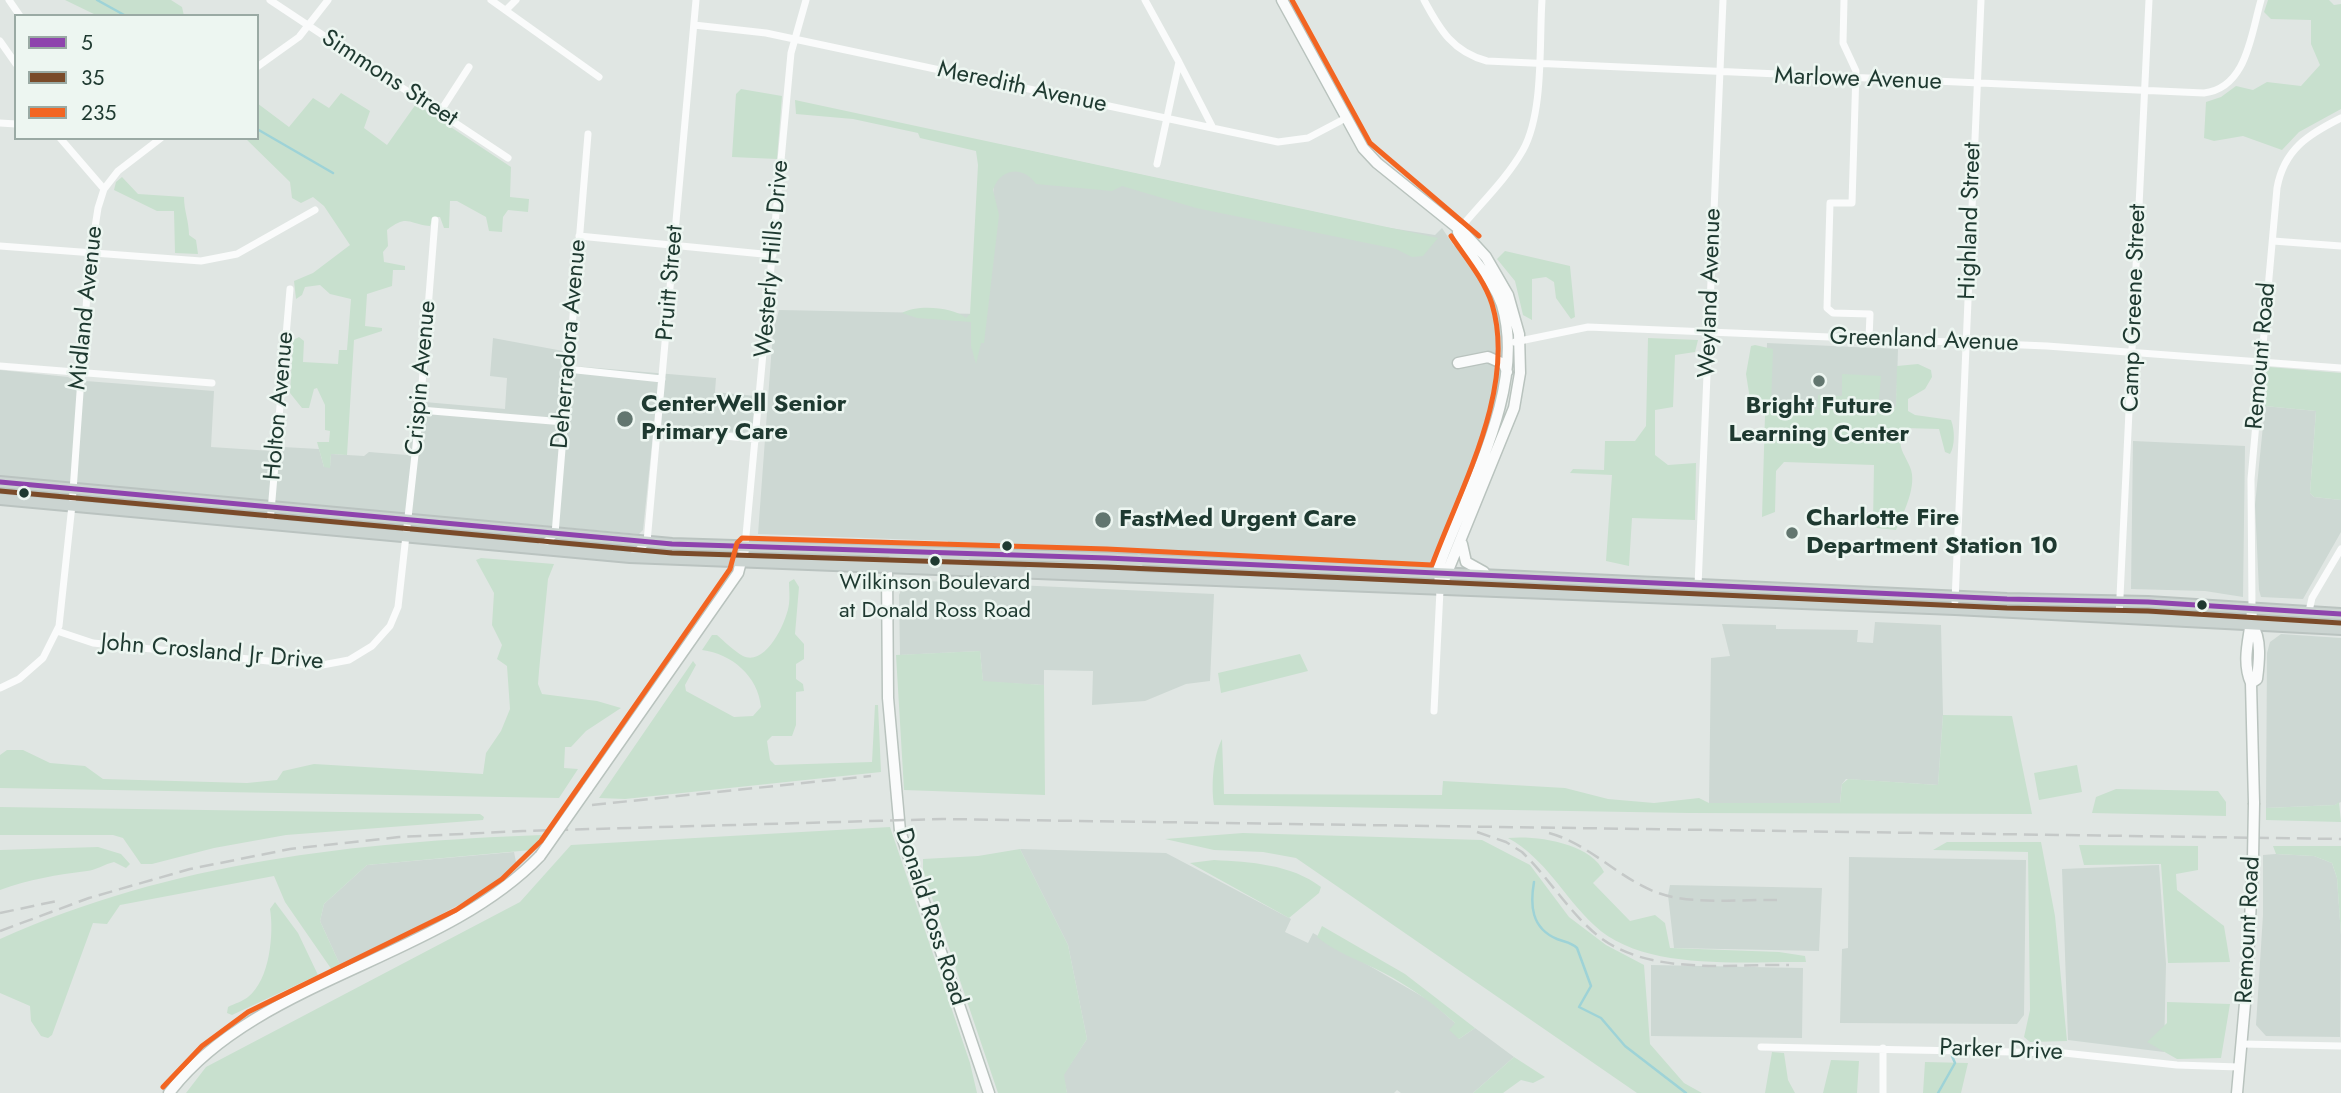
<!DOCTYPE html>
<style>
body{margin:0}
#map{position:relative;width:2341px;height:1093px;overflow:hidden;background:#e0e6e3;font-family:Jost,sans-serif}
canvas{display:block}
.legend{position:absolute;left:14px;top:14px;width:245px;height:126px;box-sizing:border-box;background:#edf6f1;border:2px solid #9aaaa4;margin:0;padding:9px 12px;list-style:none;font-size:21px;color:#1e3930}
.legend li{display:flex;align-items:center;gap:14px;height:35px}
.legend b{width:35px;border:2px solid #9aaaa4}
</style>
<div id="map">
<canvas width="2341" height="1093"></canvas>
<ul class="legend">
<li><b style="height:9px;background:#8e44ad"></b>5</li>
<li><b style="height:9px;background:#7a4b2a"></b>35</li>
<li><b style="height:9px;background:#f26522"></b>235</li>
</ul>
</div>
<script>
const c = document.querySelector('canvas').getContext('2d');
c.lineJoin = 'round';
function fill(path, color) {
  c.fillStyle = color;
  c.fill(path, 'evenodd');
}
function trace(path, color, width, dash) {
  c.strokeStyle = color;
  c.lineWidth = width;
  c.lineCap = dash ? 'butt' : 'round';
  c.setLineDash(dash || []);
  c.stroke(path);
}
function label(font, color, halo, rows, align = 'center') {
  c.font = font + ' Jost,sans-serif';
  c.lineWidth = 5;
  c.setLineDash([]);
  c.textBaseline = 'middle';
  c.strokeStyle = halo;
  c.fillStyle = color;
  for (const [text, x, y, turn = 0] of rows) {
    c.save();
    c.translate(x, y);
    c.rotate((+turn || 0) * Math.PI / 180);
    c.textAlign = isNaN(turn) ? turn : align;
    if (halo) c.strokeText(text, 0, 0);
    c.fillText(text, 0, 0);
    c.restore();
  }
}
const built = new Path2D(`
 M998,144L1384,227L1435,235L1442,228L1454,246L1462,247L1494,295L1503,337V379L1494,412L1433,563L1423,566L947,547L948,541L758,534L773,331L779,310L981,314Z
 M493,338L574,353L573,366L716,378L715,392L756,396L753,423L751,430L744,433L654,424L643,530L639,534L0,478V370L68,377L73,380L214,391L211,447L272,451L283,447L319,449L324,467H330L331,454L364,456L369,452L407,455L413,401L505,409L507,378L490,376Z
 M1767,343L1898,349L1896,415L1765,410Z
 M2265,406L2316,411L2310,493L2314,497L2341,500V532L2303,599L2261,597L2259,590L2255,505Z
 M2133,441L2245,446L2243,597L2205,591L2131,589Z
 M905,580L1214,594L1210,681L1186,684L1145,701L1092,705L1093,671L1044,670V685L983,682L980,651L900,655L899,595Z
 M1875,622L1941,625L1943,715L1938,785L1846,779L1842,784L1840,803H1709L1711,658L1730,656L1722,624L1776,625V629L1858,630L1857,642L1873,643Z
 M2281,634L2341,638V802L2335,805L2266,808L2267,653L2270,642Z
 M1020,849L1166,853L1291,919L1285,932L1308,943L1313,933L1430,1001L1455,1023L1459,1039L1475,1028L1514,1057L1473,1093H1401L1397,1090L1394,1093H1067L1063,1075L1087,1039L1068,945Z
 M514,852L517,867L472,898L341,967L320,921L324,904L367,865Z
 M2276,854L2314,856L2332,863L2337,878L2341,935L2340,1037L2266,1036L2256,1025L2263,915V855Z
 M1849,857L2026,860L2024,1015L2017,1024L1840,1023L1842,949L1848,948Z
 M2159,865L2166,964L2164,1052L2068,1040L2062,869Z
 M1670,885L1822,888L1819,951L1674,948L1668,895Z
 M1651,965L1803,968L1802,1038L1651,1036Z`);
const green = new Path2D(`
 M65,0H171L182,7L184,16H98Z
 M2268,0H2329L2334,5L2341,4V109L2299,132L2282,150L2243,136L2214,141L2204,138L2206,102L2221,97L2236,86L2253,90L2267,82L2301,86L2320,65L2311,44V20L2271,19L2264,12Z
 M741,89L782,96L777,159L732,157L736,94Z
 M341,93L370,111L364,128L387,145L416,104L511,167L510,197L529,199L528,212L508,210L503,217L502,232L489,231L486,217L457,201H450L449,228H444L440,217H433L430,226C407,224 408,214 387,230L388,246L383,252L384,262L405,266V270H393L392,286L367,294L365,326L382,328V331L354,340L347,455L331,454L330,468L324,467L317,442H329L330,431L325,430V405L317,388L314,389L309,408H302L290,393L293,340L299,337L304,341L303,362L338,364L339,350H347L351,299L330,294L320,285L305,287L302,295L296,299L294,281L313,273L350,245L324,206L313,197L301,203L292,198L290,182L245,138H257V103L289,127L313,98L329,108Z
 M795,100L1438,238L1423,256L1412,257L1396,249L1196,208L1122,186L1112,191L1036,184C1023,165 1000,168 993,190L999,215L984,343H981L976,364L971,346V322L917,318L902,313C917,304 954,307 966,318L970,314L978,165L976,151L920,138L918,133L853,119L796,114Z
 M122,177L138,194L184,197C184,211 189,221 189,235L196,240L198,254L175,253L174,211H157L114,190L116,182Z
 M1505,251L1570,266L1575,317L1571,319L1556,298L1554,282L1546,277L1532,279V320L1523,315L1515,281L1497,259Z
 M1648,338L1698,340L1695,352L1675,355L1673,407L1655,410V455L1668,465L1696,463L1695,520L1632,518L1629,566L1606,561L1612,475L1570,473L1573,469L1604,470L1605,441H1635L1646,426Z
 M1755,345L1773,349L1771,407L1891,412L1896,406L1897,366L1918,364L1931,370L1932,377L1925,389L1908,399V411L1915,415L1951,420C1955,430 1955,446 1950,454L1945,452L1939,429L1905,428L1901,431C1899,452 1903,450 1910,467C1918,485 1903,514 1896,530L1877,528L1873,522L1874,465L1784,462L1776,471L1775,512L1762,517L1765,415L1752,412L1746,374L1751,346Z
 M2269,367L2341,373V500L2314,497L2310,493L2316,411L2265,406V373Z
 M1842,374L1881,376L1878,409L1817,408L1818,395L1842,396Z
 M481,558L554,564L548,579L539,671L538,684L542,694L597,701L621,708L586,731L571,747H565L564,768L578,769L559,798L0,788V755L7,750H23L50,763L85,766L103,779L247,783L277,780L283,771L314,764L483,774L486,753L501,731L510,709L507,666L497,659L502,645L492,625L494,593L476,560Z
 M794,579L799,587L795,634L804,644V659L796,664V679L803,684L804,691L796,692V725L792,736H772L767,741L770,760L775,765L872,762L875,705H878L881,772L625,799L599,798L693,661L696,665L685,685L686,691L734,717L753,716L761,707C758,676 732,654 702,650L712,635H717C725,642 734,651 743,656C766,667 787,621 789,604C790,597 789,589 789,582Z
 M980,651L983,681L1044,685L1045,795L904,790L896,655Z
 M1300,654L1308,671L1221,693L1218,673Z
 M1943,715L2012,716L2032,814L1689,813L1214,805C1211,786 1213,756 1222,739L1224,794L1442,795L1443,781L1565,788L1608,799L1654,803L1699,798L1709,803H1840L1842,784L1848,779L1938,785Z
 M2077,765L2082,792L2039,800L2034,773Z
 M2116,789L2218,791L2226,802V816L2092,813L2096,797Z
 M2339,802L2341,822L2266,820V808L2335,805Z
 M0,807L480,814L484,817L483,820L286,835L214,848L152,864H141L123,838L113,835H0Z
 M890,827L970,1063L977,1093H186L206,1067L520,902L571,845Z
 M1243,833L1482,840L1530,865L1569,917L1606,945L1644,965L1650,1044L1684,1083L1702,1093H1637L1296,858L1263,852L1214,850L1165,839Z
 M542,835L531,850L367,865L324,904L320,921L341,967L332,970L285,902L274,876L120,905L107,924L93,923L52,1035L48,1038L41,1036L31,1021L30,1006L0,993V939C172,862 355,842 542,835Z
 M1508,838C1536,835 1591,843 1604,872L1593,883L1630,921L1655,915L1665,923L1670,948L1779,952L1805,956L1806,962C1742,961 1643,972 1594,925C1563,896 1546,859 1508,838Z
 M1947,842H2041L2055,916L2067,1041L2030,1042L2024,1037L2030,1010L2028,852L1933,850Z
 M2079,845L2198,846V870L2176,874L2177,890L2224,926L2230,962L2168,963L2161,864L2084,865Z
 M2273,846H2341V935L2337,878L2332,863L2314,856L2276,854Z
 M98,847L121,854L130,864L126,868L114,862C105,864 96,870 87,871C57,875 29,879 0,890V850Z
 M1020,849L1068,945L1087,1039L1064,1075L1067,1093H998L923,871V859L978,856Z
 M1214,860C1250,862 1291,864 1321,887L1319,893L1289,918L1190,863Z
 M275,902L298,933L318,975L232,1015L227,1013L228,1007C234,1004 243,1001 248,997C270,980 274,933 270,909Z
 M1322,926L1405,974L1475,1028L1459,1039L1449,1030L1455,1023C1433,1003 1410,987 1384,973C1360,960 1340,955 1317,937Z
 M2167,1002L2230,1004L2221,1058L2177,1059L2147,1042L2167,1023Z
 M1772,1052L1784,1053L1788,1080L1795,1093H1765Z
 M1514,1057L1545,1077L1533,1083L1521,1080L1503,1093H1473Z
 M1831,1060L1859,1061L1857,1093H1823Z
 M1925,1062L1968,1063L1961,1093H1923Z`);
const stream = new Path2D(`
 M97,0L126,16
 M257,129L333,173
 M1534,882C1530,905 1531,928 1557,939C1564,942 1571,942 1577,948L1591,986L1579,1007L1601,1018L1625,1046L1686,1093
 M1943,1037L1952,1042
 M1938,1093L1955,1063L1952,1056`);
const street = new Path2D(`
 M9,0L20,16
 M270,0L508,158
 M491,0L599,77
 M1145,0L1179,62L1157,164
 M1424,0C1440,30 1453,52 1487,61L2204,93C2247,88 2251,34 2261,0
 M1844,0L1843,43L1856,71L1852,203H1830L1827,308L1833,313L1870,314L1869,339
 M507,9L516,0
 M694,25L766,33L1278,142L1308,138L1346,118
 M0,41L16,64
 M1179,62L1213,128
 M257,67L299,37L328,0
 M440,112L469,67
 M0,123L16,124
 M60,138L104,189
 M1458,231C1479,205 1506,180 1523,150C1544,112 1539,44 1542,0
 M579,236L773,255
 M2273,241L2341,246
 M0,246L201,261L237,254L315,210
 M1515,342L1588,327L2047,346L2341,368
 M0,366L212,383
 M567,369L662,379
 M420,410L564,422
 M658,430L757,439
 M270,523L290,289
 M745,546L791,53L806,0
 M539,548L555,534L588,134
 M631,557L647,542L696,0
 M1698,586L1723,0
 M1955,601L1981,0
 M2252,608L2251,479L2277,188C2284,149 2309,134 2341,118
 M2309,611L2312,598L2341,549
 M2119,617L2149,0
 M57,631L93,643L317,666L349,660L372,646L390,626L398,607L420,410L435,220
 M0,688L19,679L43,658L59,626L72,505L89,266L98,208L104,189L118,171L161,138
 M1434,711L1440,590
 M2242,1044L2341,1046
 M1761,1047L2064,1053L2177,1065L2239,1067
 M1883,1093V1048`);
const secondary = new Path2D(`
 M1282,0L1363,148L1377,163L1464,233L1486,257L1508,295L1519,334L1520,373L1514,408L1440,590
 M1458,363L1488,357L1504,364L1507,372
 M1462,544L1466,562L1484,572
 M887,568L888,698L900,831L989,1093
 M1440,590L1439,566C1467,489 1527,388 1502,305C1492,275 1467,257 1458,232
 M2252,608C2252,632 2240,658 2251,683L2254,803
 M2251,683L2257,679C2259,663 2262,638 2252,625
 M587,789L738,573L745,546
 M169,1093C255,979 440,960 540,856
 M2237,1093L2247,981L2253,859`);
const primary = new Path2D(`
 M0,482L672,544L1107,558L2007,599L2148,602L2341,614
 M0,499L630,557L1955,609L2341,629
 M887,568L893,560H959L968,554
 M1030,571L1047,567L1131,568L1137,566L1139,559`);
const rail = new Path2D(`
 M592,805L871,776
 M1477,832L1506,842L1522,852C1548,877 1569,912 1597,935C1648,976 1728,964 1789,965
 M1549,833C1589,844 1615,875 1653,891C1689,906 1738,899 1777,900
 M0,913L57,901
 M0,931L89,898L190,869L290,849L399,837L523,831L943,819L2341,839`);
const secondaryBridge = new Path2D(`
 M540,856L587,789
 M2253,859L2254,803`);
const bus1 = new Path2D(`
 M0,482L672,544L1107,558L2007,599L2148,602L2341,614`);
const bus2 = new Path2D(`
 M0,491L672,553L1107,567L2007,608L2148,611L2340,623`);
const bus3 = new Path2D(`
 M1292,0L1370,143L1479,236
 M163,1087L202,1046L248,1012L456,910L502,879L541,841L730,569L737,543L742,538L1107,549L1432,565C1461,487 1517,387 1492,304C1484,279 1465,257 1451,236`);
const markers = [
 [1819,381,7,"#62766f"],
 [625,419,9,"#62766f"],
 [24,493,6,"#1e3930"],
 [1103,520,9,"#62766f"],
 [1792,533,7,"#62766f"],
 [1007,546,6,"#1e3930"],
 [935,561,6,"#1e3930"],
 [2202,605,6,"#1e3930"]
];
const busNames = [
 ["Wilkinson Boulevard",935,584],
 ["at Donald Ross Road",935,612]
];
const streetNames = [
 ["Simmons Street",389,79,33],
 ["Marlowe Avenue",1858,80,2],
 ["Meredith Avenue",1022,88,12],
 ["Highland Street",1971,221,-88],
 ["Westerly Hills Drive",773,259,-85],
 ["Pruitt Street",671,283,-85],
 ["Weyland Avenue",1711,293,-88],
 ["Midland Avenue",87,308,-84],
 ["Camp Greene Street",2135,308,-88],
 ["Greenland Avenue",1924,341,2],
 ["Deherradora Avenue",570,344,-85],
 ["Remount Road",2262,356,-85],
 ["Crispin Avenue",422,378,-85],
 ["Holton Avenue",280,406,-85],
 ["John Crosland Jr Drive",212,653,5],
 ["Donald Ross Road",930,917,72],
 ["Remount Road",2249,930,-87],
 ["Parker Drive",2001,1051,2]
];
const poiNames = [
 ["CenterWell Senior",641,405],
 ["Primary Care",641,433],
 ["Bright Future",1819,407,"center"],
 ["Learning Center",1819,435,"center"],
 ["Charlotte Fire",1806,519],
 ["Department Station 10",1806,547],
 ["FastMed Urgent Care",1119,520]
];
fill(built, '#cdd8d3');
fill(green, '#c8e0ce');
trace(stream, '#9ed3d7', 2.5);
trace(secondary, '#b9c3be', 13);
trace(primary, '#bac3c0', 14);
trace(street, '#fafbfb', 7);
trace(secondary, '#fafbfb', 10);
trace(primary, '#cbd4d1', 10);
trace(rail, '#c5c9c8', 2.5, [14, 7]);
trace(secondaryBridge, '#b9c3be', 13, []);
trace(secondaryBridge, '#fafbfb', 10);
trace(bus1, '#8e44ad', 5);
trace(bus2, '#7a4b2a', 5);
trace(bus3, '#f26522', 5);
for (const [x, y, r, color] of markers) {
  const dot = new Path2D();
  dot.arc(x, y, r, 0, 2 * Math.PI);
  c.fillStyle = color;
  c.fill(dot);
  trace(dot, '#edf6f1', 2.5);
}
label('22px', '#1e3930', '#edf6f1', busNames);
label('24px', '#1e3930', '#edf6f1', streetNames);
label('bold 24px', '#1e3930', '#edf6f1', poiNames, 'left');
</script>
